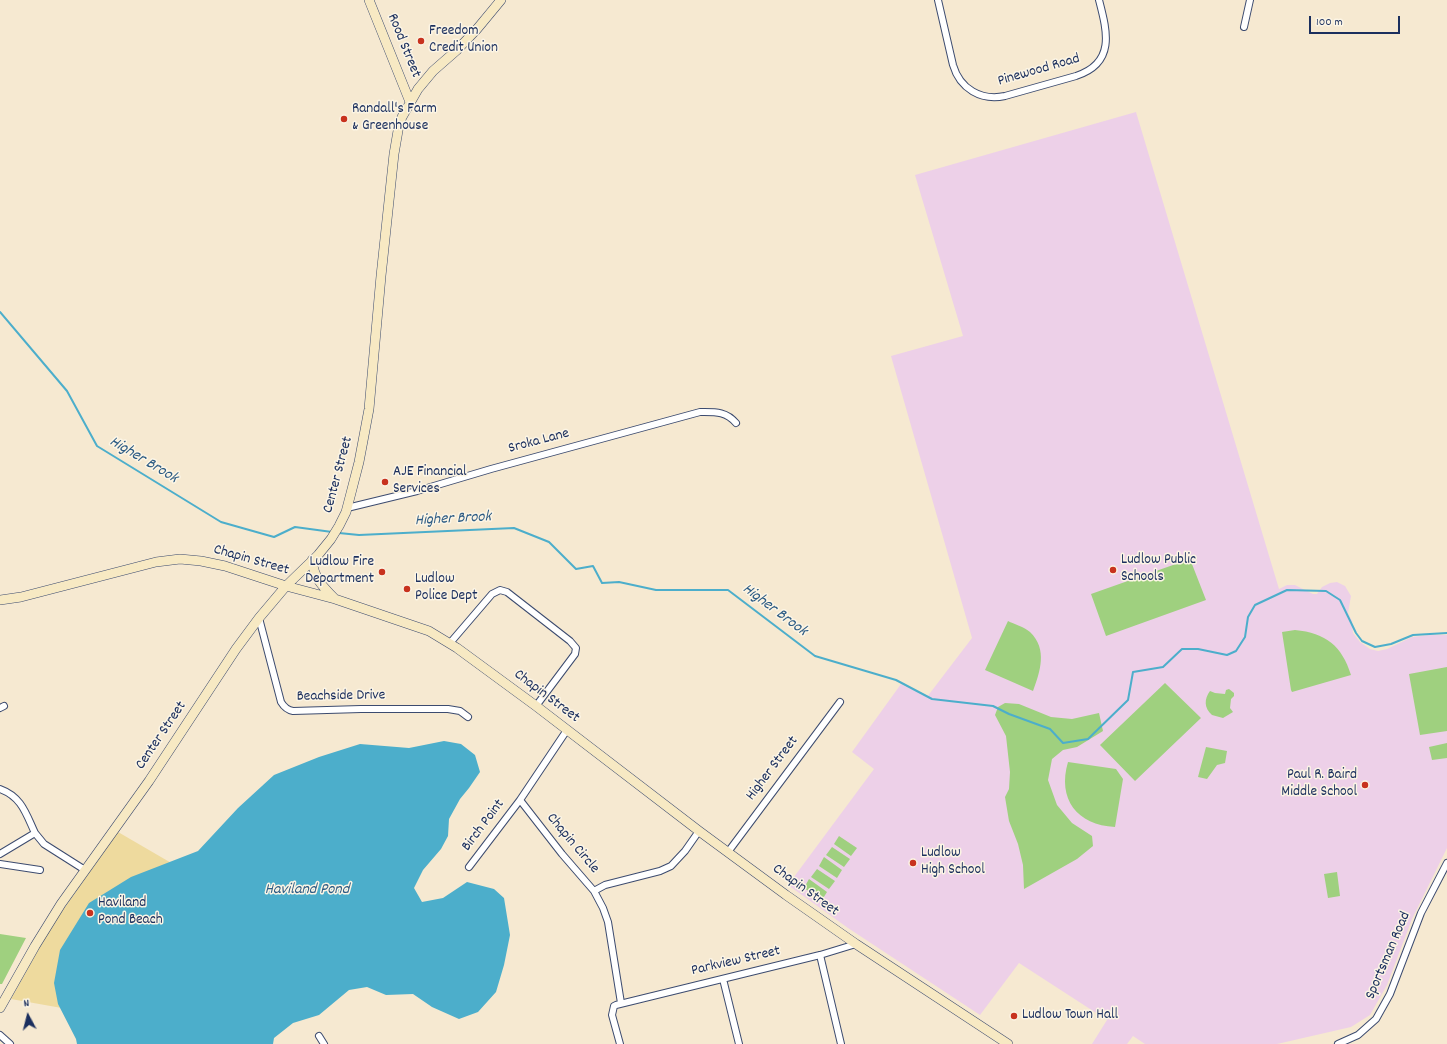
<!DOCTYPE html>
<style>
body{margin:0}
#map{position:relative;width:1447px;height:1044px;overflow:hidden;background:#f6e9d1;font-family:Dekko,sans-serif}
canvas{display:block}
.north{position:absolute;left:8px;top:996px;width:40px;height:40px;-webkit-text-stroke:3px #fcf5e5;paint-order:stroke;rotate:353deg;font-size:11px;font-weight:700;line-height:16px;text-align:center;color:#1b2f5e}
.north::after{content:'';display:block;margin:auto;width:14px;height:18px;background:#1b2f5e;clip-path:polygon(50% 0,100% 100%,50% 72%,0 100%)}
.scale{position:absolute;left:1309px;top:16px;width:91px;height:18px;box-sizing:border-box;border:2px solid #1b2f5e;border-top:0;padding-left:5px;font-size:12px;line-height:14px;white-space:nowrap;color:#1b2f5e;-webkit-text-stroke:3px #fcf5e5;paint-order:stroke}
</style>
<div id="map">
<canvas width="1447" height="1044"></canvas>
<div class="north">N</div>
<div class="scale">100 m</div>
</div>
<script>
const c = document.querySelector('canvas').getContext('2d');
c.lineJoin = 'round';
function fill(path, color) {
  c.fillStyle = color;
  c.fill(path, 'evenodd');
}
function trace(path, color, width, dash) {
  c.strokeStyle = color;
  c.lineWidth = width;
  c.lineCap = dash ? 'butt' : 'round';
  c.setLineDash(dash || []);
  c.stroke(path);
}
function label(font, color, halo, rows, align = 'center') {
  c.font = font + ' Dekko,sans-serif';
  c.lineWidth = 3;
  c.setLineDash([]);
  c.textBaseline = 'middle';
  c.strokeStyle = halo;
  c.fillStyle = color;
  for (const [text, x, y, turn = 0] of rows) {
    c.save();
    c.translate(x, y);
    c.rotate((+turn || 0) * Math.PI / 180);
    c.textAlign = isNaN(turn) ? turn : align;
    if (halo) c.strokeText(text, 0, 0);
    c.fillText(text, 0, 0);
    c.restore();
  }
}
const built = new Path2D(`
 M1136,112L1279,589L1287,585H1295L1313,594H1317L1322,587L1330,583L1337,582L1345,586L1351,596L1348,613L1352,621L1353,633L1360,642L1370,649L1378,651L1387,649L1412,637L1429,635H1447V848L1412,919L1387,985L1370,1015L1351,1027L1277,1044H1145L1133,1036L1127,1044H1092L1107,1020L1019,963L980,1015L848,928L788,885L874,769L852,752L901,684L927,697L972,638L891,356L963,336L915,175Z`);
const green = new Path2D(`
 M1190,559L1206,600L1106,636L1091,594Z
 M1008,621C1014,624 1024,627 1030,632C1048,649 1040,672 1033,691L985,670Z
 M1295,630C1326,633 1342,646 1351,675L1292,692L1291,690L1282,632Z
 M1447,667V731L1420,735L1409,674Z
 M1165,683L1201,718L1135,781L1100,745Z
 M1229,689L1234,693V696L1231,699L1230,708L1233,712L1223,718L1212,715C1204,708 1204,699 1210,691L1215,693L1225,694L1226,690Z
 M1005,703L1019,704L1051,717L1072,719L1099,713L1103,731L1077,747L1063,750L1052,759L1048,780L1057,805L1072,823L1092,836L1093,846L1077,859L1024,889L1023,865L1018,844L1009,821L1005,797L1009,789L1010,772L1006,736L995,715L998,707Z
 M1447,743V758L1432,760L1429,747Z
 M1206,747L1227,751L1225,763L1217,765L1207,779L1198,777Z
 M1068,762L1116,769L1123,779L1115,827C1077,825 1057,799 1068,762Z
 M839,836L857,848L851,856L834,844Z
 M832,847L850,859L844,867L826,855Z
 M824,857L842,870L837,878L819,866Z
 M817,869L835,881L829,889L811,877Z
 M1337,872L1340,896L1328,898L1324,874Z
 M809,879L827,892L822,900L804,888Z
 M0,934L26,938L2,984H0Z`);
const sand = new Path2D(`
 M118,832L173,864L73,1010L11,999L51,927Z`);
const water = new Path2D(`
 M444,741L461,744L475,755L480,772L469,788L460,799L449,819L448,836L441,849L423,870L414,888L422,902L443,898L467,882L494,889L504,898L510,935L504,965L496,992L478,1012L459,1019L432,1007L413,994L386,995L367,987L349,990L319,1015L293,1023L274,1038L273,1044H77L76,1039L58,1004L54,983L60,950L89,903L131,877L198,851L238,808L274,775L319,757L360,744L409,748Z`);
const stream = new Path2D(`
 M0,312L67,391L97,446L221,522L274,537L295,527L332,532
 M339,533L359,535L514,528L549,542L576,569L593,566L602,583L619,582L656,590H728L815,656L896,680L932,699L993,706L1009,714L1050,729L1063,743L1088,739L1128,700L1133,672L1163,667L1182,649H1198L1227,655L1236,651L1245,637L1248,617L1255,605L1287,590L1326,591L1340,600L1356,633L1362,641L1375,647L1391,644L1413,635L1447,633`);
const street = new Path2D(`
 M938,0L953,65C960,89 981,101 1005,96L1076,76C1116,63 1107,31 1099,0
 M1244,27L1250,0
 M347,508L417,491L491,469L700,412C715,412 726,411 736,423
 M259,618L281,702C284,707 287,710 293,711L361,709H448L460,711L468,717
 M450,643L492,594L500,590L507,592L570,641L576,648L575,654L536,706
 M0,708L4,706
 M567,730L520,800L562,854L594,891L605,885L660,871L671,866L685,851L699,831
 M0,789C22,797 26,814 35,833L0,854
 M35,833L44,844L85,870
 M728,852L840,702
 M0,864L40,870
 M469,867L520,800
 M594,891L603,908L608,922L621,1003
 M820,955L841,1044
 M723,979L739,1044
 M0,1035L10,1044
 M319,1036L324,1044
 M620,1044L612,1015L614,1006L616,1005L820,955L856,944
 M1338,1044L1358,1035L1376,1019L1390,994L1421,913L1447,863`);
const secondary = new Path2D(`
 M369,0L410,102
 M312,560C314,578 322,586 334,598
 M0,600L21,597L156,562L180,559L201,561L225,566L286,586L335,599L429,631L457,648L536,706L699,831L786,895L856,944L1008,1044
 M0,1008L35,946L61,904L149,781L236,649L259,618L286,586L318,555L331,539L339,526L346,512L351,493L359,462L369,409L381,276L394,154L399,125L402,117L418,89L433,71L457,50L477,29L501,0`);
const markers = [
 [421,41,4,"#c8321e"],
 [344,119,4,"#c8321e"],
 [385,482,4,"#c8321e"],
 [1113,570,4,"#c8321e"],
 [382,572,4,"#c8321e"],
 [407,589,4,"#c8321e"],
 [1365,785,4,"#c8321e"],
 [913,863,4,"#c8321e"],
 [90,913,4,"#c8321e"],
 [1014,1016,4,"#c8321e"]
];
const poiNames = [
 ["Freedom",429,32],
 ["Credit Union",429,49],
 ["Randall's Farm",352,110],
 ["& Greenhouse",352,127],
 ["AJE Financial",393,473],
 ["Services",393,490],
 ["Ludlow Public",1121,561],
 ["Schools",1121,578],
 ["Ludlow Fire",374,563,"right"],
 ["Department",374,580,"right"],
 ["Ludlow",415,580],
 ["Police Dept",415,597],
 ["Paul R. Baird",1357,776,"right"],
 ["Middle School",1357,793,"right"],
 ["Ludlow",921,854],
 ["High School",921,871],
 ["Haviland",98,904],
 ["Pond Beach",98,921],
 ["Ludlow Town Hall",1022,1016]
];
const streetNames = [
 ["Rood Street",403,46,68],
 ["Pinewood Road",1039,71,-16],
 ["Sroka Lane",539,442,-15],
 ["Center Street",339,475,-75],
 ["Chapin Street",251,561,16],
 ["Beachside Drive",341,697,-1],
 ["Chapin Street",546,697,37],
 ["Center Street",162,736,-56],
 ["Higher Street",773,769,-53],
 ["Birch Point",484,826,-53],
 ["Chapin Circle",572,844,50],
 ["Chapin Street",805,891,36],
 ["Sportsman Road",1389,956,-67],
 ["Parkview Street",736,962,-13]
];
const waterNames = [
 ["Higher Brook",143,461,31],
 ["Higher Brook",453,520,-3],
 ["Higher Brook",774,611,37],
 ["Haviland Pond",307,891]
];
fill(built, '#edd0e8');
fill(green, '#9fd07f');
fill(sand, '#eeda9e');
fill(water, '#4caecb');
trace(stream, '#4caecb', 2);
trace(street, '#3c4b6f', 8);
trace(secondary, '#3c4b6f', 10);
trace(street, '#fff', 6);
trace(secondary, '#f7e9c3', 9);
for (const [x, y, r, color] of markers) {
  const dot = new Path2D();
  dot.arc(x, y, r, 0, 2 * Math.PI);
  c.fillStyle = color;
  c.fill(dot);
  trace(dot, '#fcf5e5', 1.5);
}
label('15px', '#1b2f5e', '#fcf5e5', poiNames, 'left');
label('15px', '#1b2f5e', '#fcf5e5', streetNames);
label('italic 16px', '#2c5b84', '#fcf5e5', waterNames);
</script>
